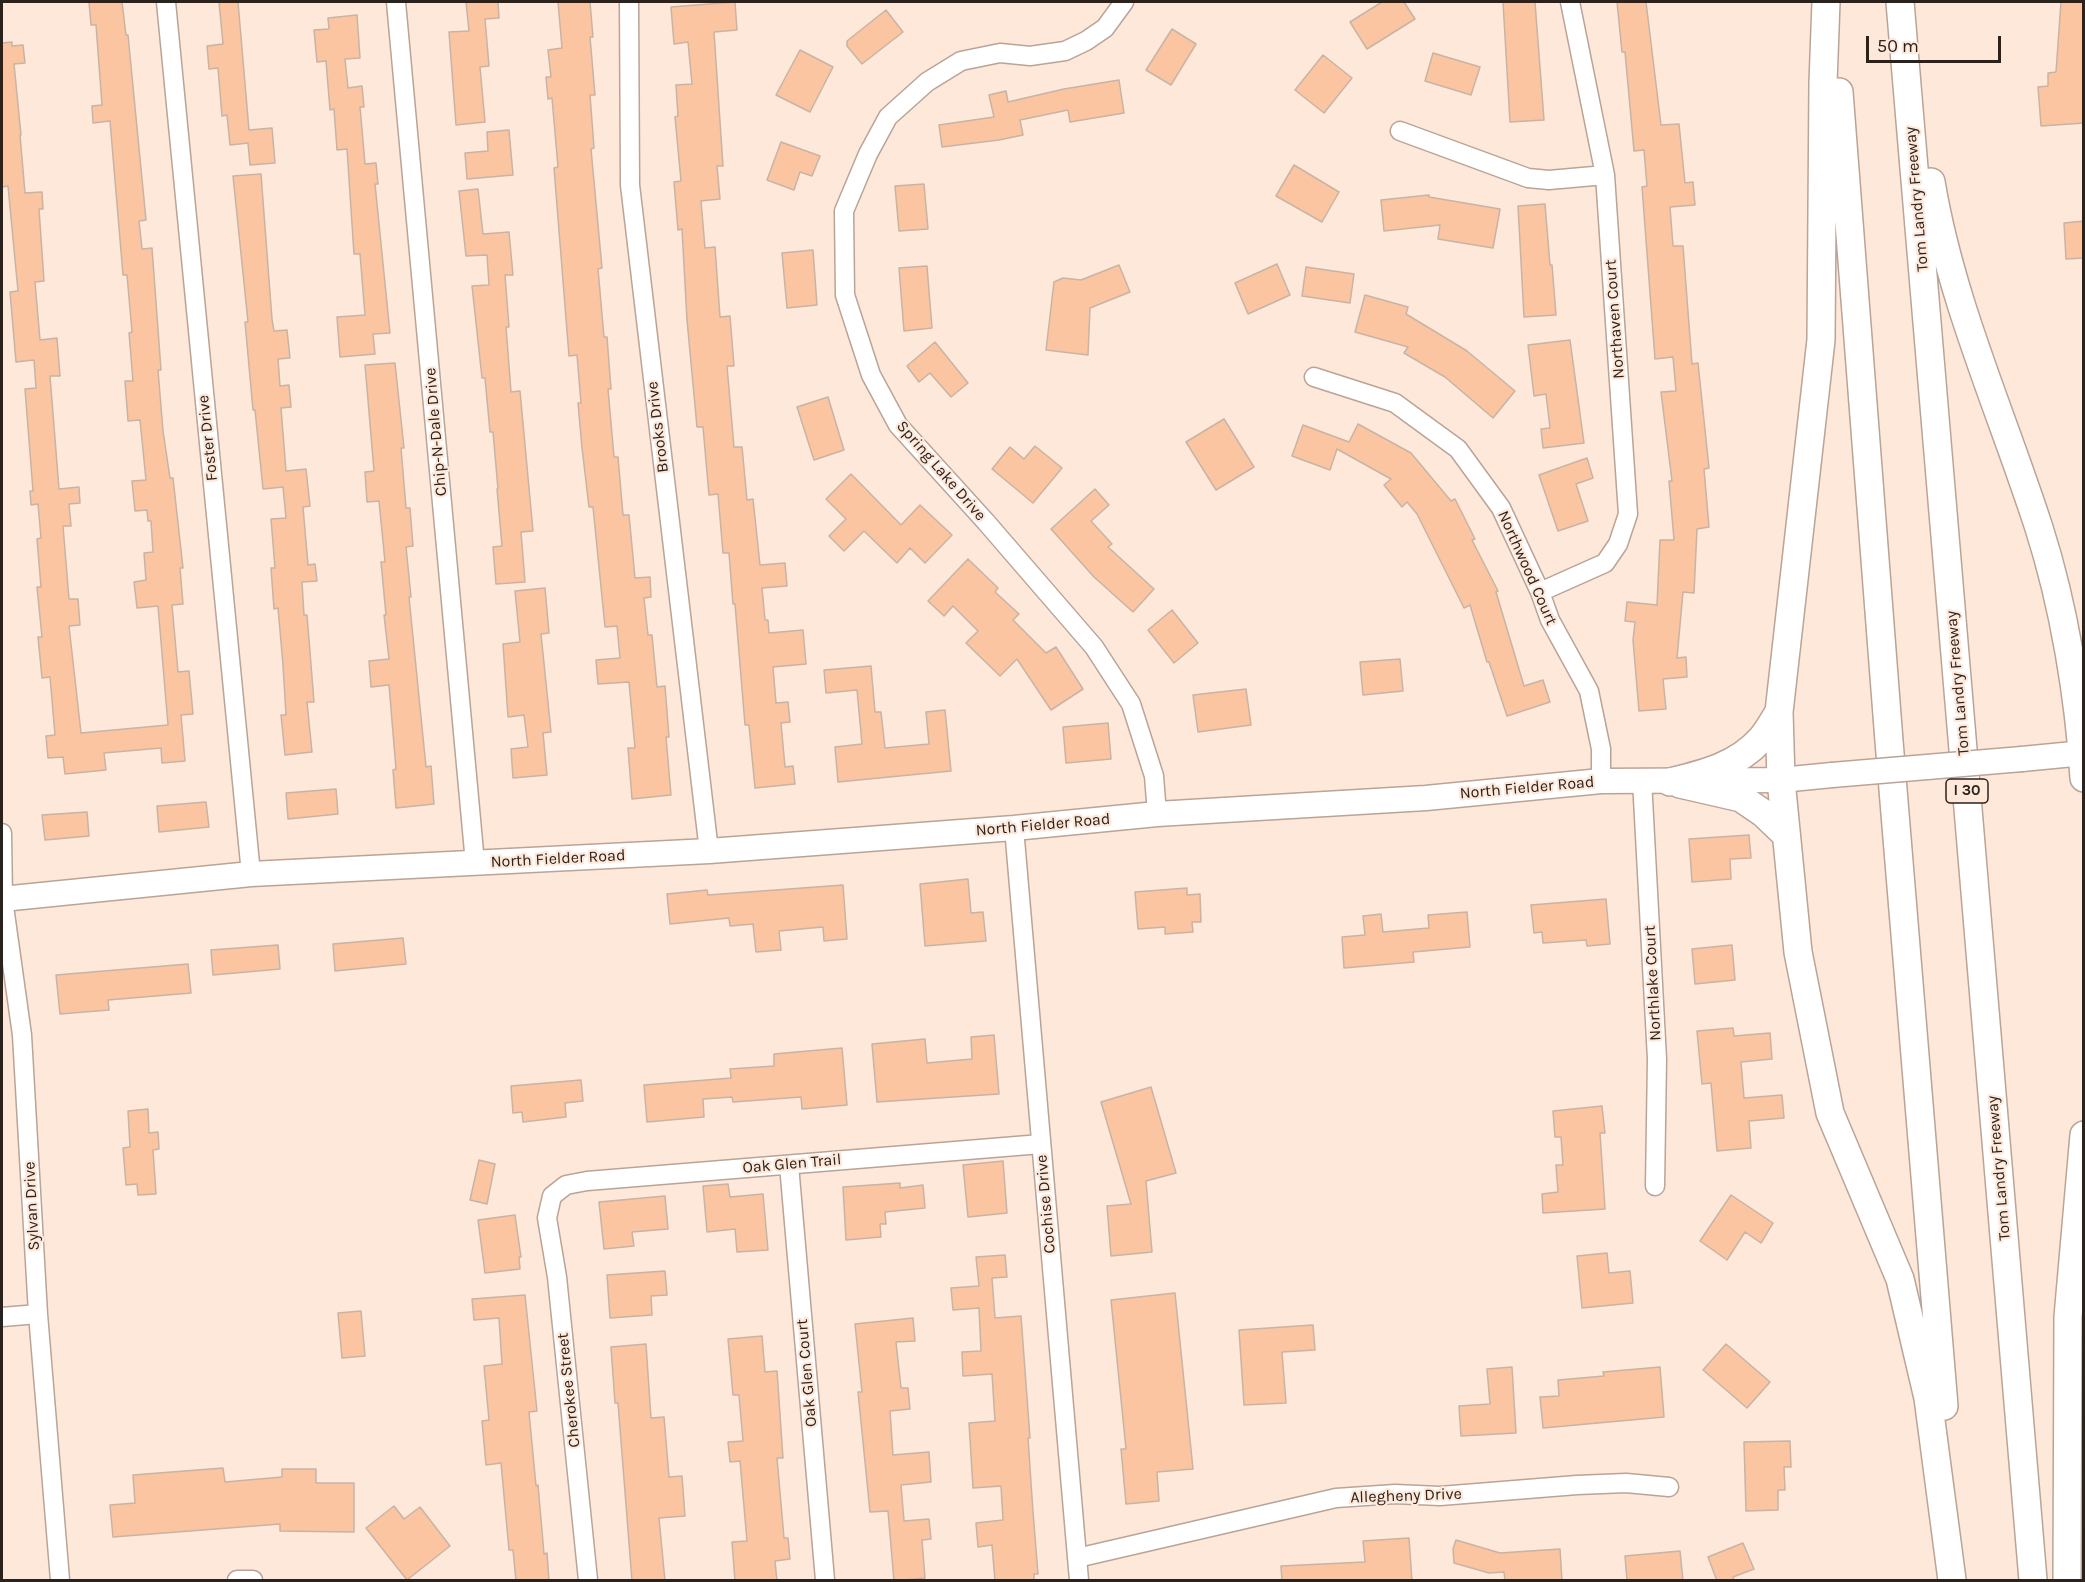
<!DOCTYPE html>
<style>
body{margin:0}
#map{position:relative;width:2085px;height:1582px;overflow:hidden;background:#fee8da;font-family:Karla,sans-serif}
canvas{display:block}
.frame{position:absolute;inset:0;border:3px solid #2a221c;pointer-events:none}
.scale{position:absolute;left:1866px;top:36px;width:135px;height:27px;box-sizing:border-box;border:3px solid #2a221c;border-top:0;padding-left:8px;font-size:18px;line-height:21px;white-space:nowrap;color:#2a221c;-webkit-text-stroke:4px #fee8da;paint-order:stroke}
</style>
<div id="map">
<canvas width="2085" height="1582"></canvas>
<div class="frame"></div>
<div class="scale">50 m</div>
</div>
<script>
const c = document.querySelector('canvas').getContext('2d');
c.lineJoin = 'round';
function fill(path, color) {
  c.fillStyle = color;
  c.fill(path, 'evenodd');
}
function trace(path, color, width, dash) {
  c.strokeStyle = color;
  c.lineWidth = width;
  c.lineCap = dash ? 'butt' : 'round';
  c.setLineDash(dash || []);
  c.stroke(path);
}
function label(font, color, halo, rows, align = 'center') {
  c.font = font + ' Karla,sans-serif';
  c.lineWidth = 4.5;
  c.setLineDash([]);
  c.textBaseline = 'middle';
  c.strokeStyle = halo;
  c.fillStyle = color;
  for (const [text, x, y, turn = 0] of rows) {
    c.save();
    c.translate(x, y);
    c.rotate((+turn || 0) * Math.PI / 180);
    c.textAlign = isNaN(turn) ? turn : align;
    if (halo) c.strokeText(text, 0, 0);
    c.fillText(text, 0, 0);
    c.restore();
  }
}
const building = new Path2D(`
 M89,2H122L126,35H128L146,220L139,221L142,249L152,248L161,370H158L163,431L170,478H173L183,568H180L183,604L172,605L178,672L189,671L193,714L181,715L185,761L162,763L161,748L104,753L106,770L65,774L63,757L48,758L46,736L55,735L50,677L42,678L38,637H42L37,587H41L37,539L41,538L38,504L31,505L30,491H33L25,389L36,388L34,360L16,362L10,292L18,291L8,186L2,187V43L12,42V46L23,45L25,63L14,64L21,135H20L25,193L42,192L43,209H39L44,281L35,282L40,340L57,338L60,376H50L59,489L79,487L80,503L69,504L71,526H63L69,599H78L80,625L69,626L81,733L168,725L158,606L137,608L134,582L146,580L144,553L153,552L151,521H148L147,510L135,511L132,481L146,480L140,420L128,421L125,381H133L129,333L132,332L127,275H123L110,121L93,123L92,106L102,105L96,25H91Z
 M219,2H238L249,130L272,128L275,163L250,165L248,143L230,145L227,115L222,116L218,68L209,69L207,46L223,44Z
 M466,2H498L499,18L485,19L489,66L480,67L485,122L456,125L449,32L469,31Z
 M558,2H590L593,37H590L595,95H590L594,148L591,149L602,268L598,269L604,337H607L611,389H608L614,457H618L623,515H629L635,578L650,577L651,597L644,598L648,635H652L657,687L665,686L669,737H666L671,795L632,799L628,748H635L629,682L598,684L596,660L620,658L617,626L605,627L593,507H589L582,448L578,403H581L577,355L569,356L554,168L558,167L552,98L548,99L546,77H551L548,50L562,48Z
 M735,2L737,30L714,32L723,166H717L720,199L701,201L705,248L715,247L720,317L730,316L734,366H727L734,447H742L747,500L753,499L760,565L785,563L787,586L762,588L765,620H768L769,633L803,630L806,664L773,667L776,703L788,702L790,722L781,723L785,767L793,766L795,784L755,788L749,725H745L735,604H733L729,553H723L718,494L709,495L703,427H697L687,320L682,229L678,230L674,182L681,181L675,117L678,116L676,85L692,84L688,42L674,44L671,7Z
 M1382,2H1404L1415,19L1367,49L1350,22Z
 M1503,2H1535L1544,120L1510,122Z
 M1617,2H1646L1661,125L1679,124L1685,183L1693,182L1695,205L1670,207L1673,246H1683L1692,364L1698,363L1709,468L1704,469L1709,527L1697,529L1694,593L1683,592L1677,658L1686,657L1687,677L1663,679L1666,709L1639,711L1633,640L1635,622L1625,621L1627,602L1657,605L1660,540H1674L1669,481H1672L1661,392L1676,391L1673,357L1655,359L1642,187L1647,186L1644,150L1634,151L1625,52H1622Z
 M2061,2H2084V123L2041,126L2038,87L2048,86V73L2056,72Z
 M886,10L903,32L862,64L847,46V41Z
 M357,15L360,58L345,59L348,88L362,86L364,107H360L365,164L376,163L378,184H375L390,333L373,334L375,354L340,357L337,317L365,315L360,254H354L347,149L337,150L334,109L330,110L326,61L317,62L314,30L329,29L328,18Z
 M1172,29L1196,44L1171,85L1146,70Z
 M800,50L833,67L810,112L776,95Z
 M1433,53L1480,67L1471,95L1425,81Z
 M1323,55L1352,78L1324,113L1295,90Z
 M1119,80L1124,113L1070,122L1068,110L1020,120L1023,135L999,140L942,147L939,125L994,117L989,95L1006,91L1008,102L1064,89Z
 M509,130L513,175L467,179L465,153L488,151L487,132Z
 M781,142L820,156L812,176L800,172L794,190L767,180Z
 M1294,165L1339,192L1322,222L1276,196Z
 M261,174L272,319L274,331L287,330L290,358L278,359L280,386L289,385L291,407L281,408L286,471L306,469L310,506L303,507L308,565L315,564L317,581L302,582L304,615H307L314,702H307L312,752L285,755L281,715H286L283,665L278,608L274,609L271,568H275L271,519L286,518L283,487L263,489L255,410H253L245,322H248L233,176Z
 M924,184L928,229L899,231L895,186Z
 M478,189L483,234L509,232L513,275H505L509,327H506L511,392L520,391L533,531L521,532L525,582L496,584L493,547L502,546L497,489H498L493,432H490L485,378H482L472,286L489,285L487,255L466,256L459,191Z
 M1429,195V197L1500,209L1493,248L1438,239L1440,225L1384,231L1381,200Z
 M1545,204L1550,265H1552L1556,315L1524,317L1518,206Z
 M2084,221V258L2066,259L2064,223Z
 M813,250L817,305L787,308L782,253Z
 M1277,264L1290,295L1248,314L1235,283Z
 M1119,265L1130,292L1090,308L1088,355L1046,350L1054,282L1063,278L1081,280Z
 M927,266L932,328L904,331L899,268Z
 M1306,267L1354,274L1350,303L1302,296Z
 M1365,295L1408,307L1406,314L1467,351L1515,391L1493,418L1445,377L1404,353L1408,347L1355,332Z
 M1570,340L1584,443L1543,448L1541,429L1550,428L1546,394L1534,396L1528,345Z
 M935,342L968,383L951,397L930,373L919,382L907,366Z
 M395,363L404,448H401L406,508H410L413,546L406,547L411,597H409L426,767L431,766L434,804L396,808L393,770L396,769L389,685L371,687L369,661L389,659L384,615H386L381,562H385L379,501L367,502L365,472L374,471L365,365Z
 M828,397L844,450L814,460L797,407Z
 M1224,419L1254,467L1216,490L1186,442Z
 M1358,424L1411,453L1451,501L1455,499L1475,539L1472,540L1498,591L1496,592L1524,686L1543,680L1550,702L1507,716L1489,662H1487L1470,605L1464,608L1417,514L1407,502L1402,507L1384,485L1391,479L1337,449L1330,470L1292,456L1303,425L1349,442Z
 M1035,446L1062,468L1033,503L992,469L1010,447L1024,459Z
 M1587,458L1593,478L1576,484L1588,521L1558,531L1539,475Z
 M851,474L901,525L920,505L952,535L925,563L910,548L897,563L864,531L844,551L829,536L846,519L826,499Z
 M1095,489L1109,505L1091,521L1112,544L1108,547L1154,589L1133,612L1094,577L1051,529Z
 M968,559L998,588L995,592L1019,614L1013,620L1046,653L1056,647L1083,689L1051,710L1017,659L1000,676L966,643L978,631L953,606L944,616L928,601Z
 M545,588L549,633L541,634L551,732L543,733L547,775L513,778L511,749L528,747L524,715L508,717L503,644L520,642L515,591Z
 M1172,610L1198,643L1174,663L1148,630Z
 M1400,659L1403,691L1363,695L1360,662Z
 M871,666L875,712H881L885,748L929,744L926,712L945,710L951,771L838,782L835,747L862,744L857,690L826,693L824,670Z
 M1246,689L1251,725L1198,732L1193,695Z
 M1108,723L1111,759L1066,763L1063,727Z
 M336,789L338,814L288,819L286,793Z
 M206,802L209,827L159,832L157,806Z
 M87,812L89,836L45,840L42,815Z
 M1749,835L1751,858L1730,859L1731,879L1692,882L1689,839Z
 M968,879L971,913L983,912L986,941L925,946L920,884Z
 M843,885L847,939L824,941L823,927L779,931L781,950L756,952L753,924L730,926L729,918L670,924L667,894L707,890L708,895Z
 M1187,888V895L1200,894L1201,922H1192L1193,932L1165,934V927L1138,929L1135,892Z
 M1606,899L1610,944L1587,946L1586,940L1543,943L1542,932L1534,933L1531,905Z
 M1467,912L1470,947L1413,952L1414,962L1344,968L1342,937L1365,935L1363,916L1381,914L1383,932L1429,928L1428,915Z
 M403,938L406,964L335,971L333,944Z
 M278,945L280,969L213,975L211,950Z
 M1732,945L1735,980L1695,984L1692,949Z
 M188,964L191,993L108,1000L109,1010L60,1014L56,975Z
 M1733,1028L1734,1036L1770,1033L1772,1059L1741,1062L1744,1098L1782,1095L1784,1118L1749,1121L1751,1148L1717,1151L1711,1083L1702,1084L1697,1031Z
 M994,1035L999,1094L877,1102L872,1044L925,1039L927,1063L972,1059L971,1037Z
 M842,1048L847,1105L802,1109L801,1097L733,1102L732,1097L703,1099L704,1117L647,1122L644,1085L731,1078L730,1069L774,1066V1054Z
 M581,1080L583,1101L565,1103L566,1117L523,1122L522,1112L513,1113L511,1086Z
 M1151,1087L1176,1173L1146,1181L1152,1252L1111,1256L1107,1206L1131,1204L1101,1102Z
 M1602,1106L1605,1133H1600L1605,1209L1543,1213L1542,1194L1558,1192L1556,1165H1563L1561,1137H1555L1553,1111Z
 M148,1109L149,1133L158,1132L159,1149L153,1150L156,1194L138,1195L137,1184L126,1185L123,1148L130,1147L128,1111Z
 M479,1160L495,1164L487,1204L470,1200Z
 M1003,1161L1007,1213L968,1217L963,1165Z
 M900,1183V1188L923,1185L925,1208L885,1212L886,1224H880L881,1237L846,1240L843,1187Z
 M728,1184L730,1197L763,1194L768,1250L737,1252L735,1229L707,1232L703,1186Z
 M1731,1195L1773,1223L1761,1243L1745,1232L1727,1260L1700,1241Z
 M665,1196L668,1229L632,1232L634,1246L604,1249L599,1202Z
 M515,1215L521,1257H519L520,1269L485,1273L478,1220Z
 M1607,1253L1609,1273L1630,1271L1633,1303L1582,1308L1577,1256Z
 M1005,1255L1007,1277L992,1278L995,1318L1021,1316L1030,1438H1028L1033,1512L1038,1574H1034V1581H995L992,1545L978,1547L976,1523L1003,1520L1001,1486L973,1488L969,1423L995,1421L992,1374L963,1376L962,1352L981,1351L979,1308L953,1310L951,1288L979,1286L976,1257Z
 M665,1271L667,1295L651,1296L652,1315L610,1318L607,1275Z
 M1175,1293L1193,1469L1157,1472L1159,1501L1126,1504L1121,1449H1126L1111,1300Z
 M525,1295L537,1411L529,1412L536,1486L538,1485L544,1554L547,1553L549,1581H516L513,1550H509L501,1463L486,1465L482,1421L489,1420L484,1366L502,1364L499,1318L474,1320L472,1299Z
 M361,1311L365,1356L342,1358L338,1313Z
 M913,1318L915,1341L896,1342L901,1388H908L910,1409L890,1411L893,1455L929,1452L931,1482L901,1485L904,1521L929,1519L931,1539L922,1540L925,1578L894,1581L888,1511L870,1512L858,1392H862L855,1324Z
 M1313,1325L1315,1350L1282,1352L1286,1403L1244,1405L1239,1330Z
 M762,1336L765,1372L777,1371L783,1458H777L784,1538H788L790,1559L775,1561L777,1581H735L732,1542L747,1541L740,1461L730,1462L728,1442L743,1441L739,1395H733L728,1339Z
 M646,1344L651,1418L664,1417L669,1477L682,1476L685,1516L659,1518L665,1581H632L618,1403H615L611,1347Z
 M1726,1344L1770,1382L1747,1408L1703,1370Z
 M1512,1367L1516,1433L1461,1436L1459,1406L1490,1404L1487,1369Z
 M1660,1367L1664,1417L1543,1428L1540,1397L1559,1396L1558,1380L1604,1376L1603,1372Z
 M1790,1441L1791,1467H1784L1785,1490H1778V1510L1746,1511L1744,1442Z
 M223,1468L225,1482L282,1477V1469H316V1483H354V1532L280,1531V1524L113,1537L110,1505L135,1503L133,1475Z
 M394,1506L404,1519L420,1507L450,1546L407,1580L366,1528Z
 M1409,1538L1412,1581H1282L1281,1566L1365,1562L1363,1541Z
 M1456,1540L1500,1553L1560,1549L1562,1581H1505L1504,1572L1489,1573L1454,1563L1453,1549Z
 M1743,1543L1754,1569L1733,1577L1734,1581H1717L1708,1557Z
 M1680,1551L1683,1581H1627L1625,1556Z`);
const minor = new Path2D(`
 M166,2L251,874
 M396,2L475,863
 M629,2L630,185L709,851
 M1124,2L1105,28L1086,41L1065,51L1030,56L1000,53L961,61L927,82L888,117L868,154L844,211L845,295L871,375L898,425L986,522L1094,647L1131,704L1154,776L1157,814
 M1400,131L1528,178L1549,180L1605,175
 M1314,377L1395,403L1458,449L1501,508L1540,592L1550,620L1589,691L1601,749V781
 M1540,592L1605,563L1618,544L1628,514L1605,175L1570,2
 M1642,780L1657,1059L1655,1186
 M1014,828L1079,1580
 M2,833L3,899L22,1035L38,1314L60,1580
 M789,1165L825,1580
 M2,1317L38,1314
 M1077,1558L1336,1498L1395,1494L1440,1496L1577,1485L1626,1483L1669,1487
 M237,1580H253
 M588,1580L557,1277L547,1218L552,1196L566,1185L587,1181L1041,1144`);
const major = new Path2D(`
 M2022,759L2084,753
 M2,899L251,874L709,851L1014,828L1157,814L1426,798L1601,781L1781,780L1832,775`);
const highway = new Path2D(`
 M1826,2L1823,83L1821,340L1779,712L1781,780L1798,952L1830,1113L1900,1279L1928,1398L1952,1580
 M1900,2L2033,1580
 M1839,92L1889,741L1944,1406
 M1931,182C1951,302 2002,413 2039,528C2064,606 2079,697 2084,778
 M1670,782C1703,774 1737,766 1761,739C1768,731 1773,721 1779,712
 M1680,784L1741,798L1763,813L1786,835
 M2067,1580L2068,1317L2084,1135`);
const majorBridge = new Path2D(`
 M1832,775L2022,759`);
const shields = [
 [1967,791,42]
];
const shieldNames = [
 ["I 30",1967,791]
];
const streetNames = [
 ["Tom Landry Freeway",1917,199,-95],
 ["Northaven Court",1615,319,-94],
 ["Brooks Drive",658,427,-97],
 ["Chip-N-Dale Drive",436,432,-95],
 ["Foster Drive",208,438,-96],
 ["Spring Lake Drive",941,471,49],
 ["Northwood Court",1527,568,66],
 ["Tom Landry Freeway",1958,683,-95],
 ["North Fielder Road",1527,788,-5],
 ["North Fielder Road",1043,825,-5],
 ["North Fielder Road",558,859,-3],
 ["Northlake Court",1653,983,-93],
 ["Oak Glen Trail",792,1164,-5],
 ["Tom Landry Freeway",1999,1168,-95],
 ["Cochise Drive",1046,1204,-95],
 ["Sylvan Drive",32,1206,-93],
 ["Oak Glen Court",807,1373,-95],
 ["Cherokee Street",569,1390,-96],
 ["Allegheny Drive",1406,1496,-2]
];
fill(building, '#fbc5a1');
trace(building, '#c8b3a5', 1.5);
trace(minor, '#b9a497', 21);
trace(major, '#b9a497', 27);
trace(highway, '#b9a497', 30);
trace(minor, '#fff', 18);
trace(major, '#fff', 24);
trace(highway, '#fff', 27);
trace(majorBridge, '#b9a497', 27, []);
trace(majorBridge, '#fff', 24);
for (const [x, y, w] of shields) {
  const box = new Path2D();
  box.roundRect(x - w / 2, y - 12, w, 24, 4.5);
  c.fillStyle = '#fee8da';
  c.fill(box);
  trace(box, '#2a221c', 1.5);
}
label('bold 15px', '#2a221c', null, shieldNames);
label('16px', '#2a221c', '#fee8da', streetNames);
</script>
